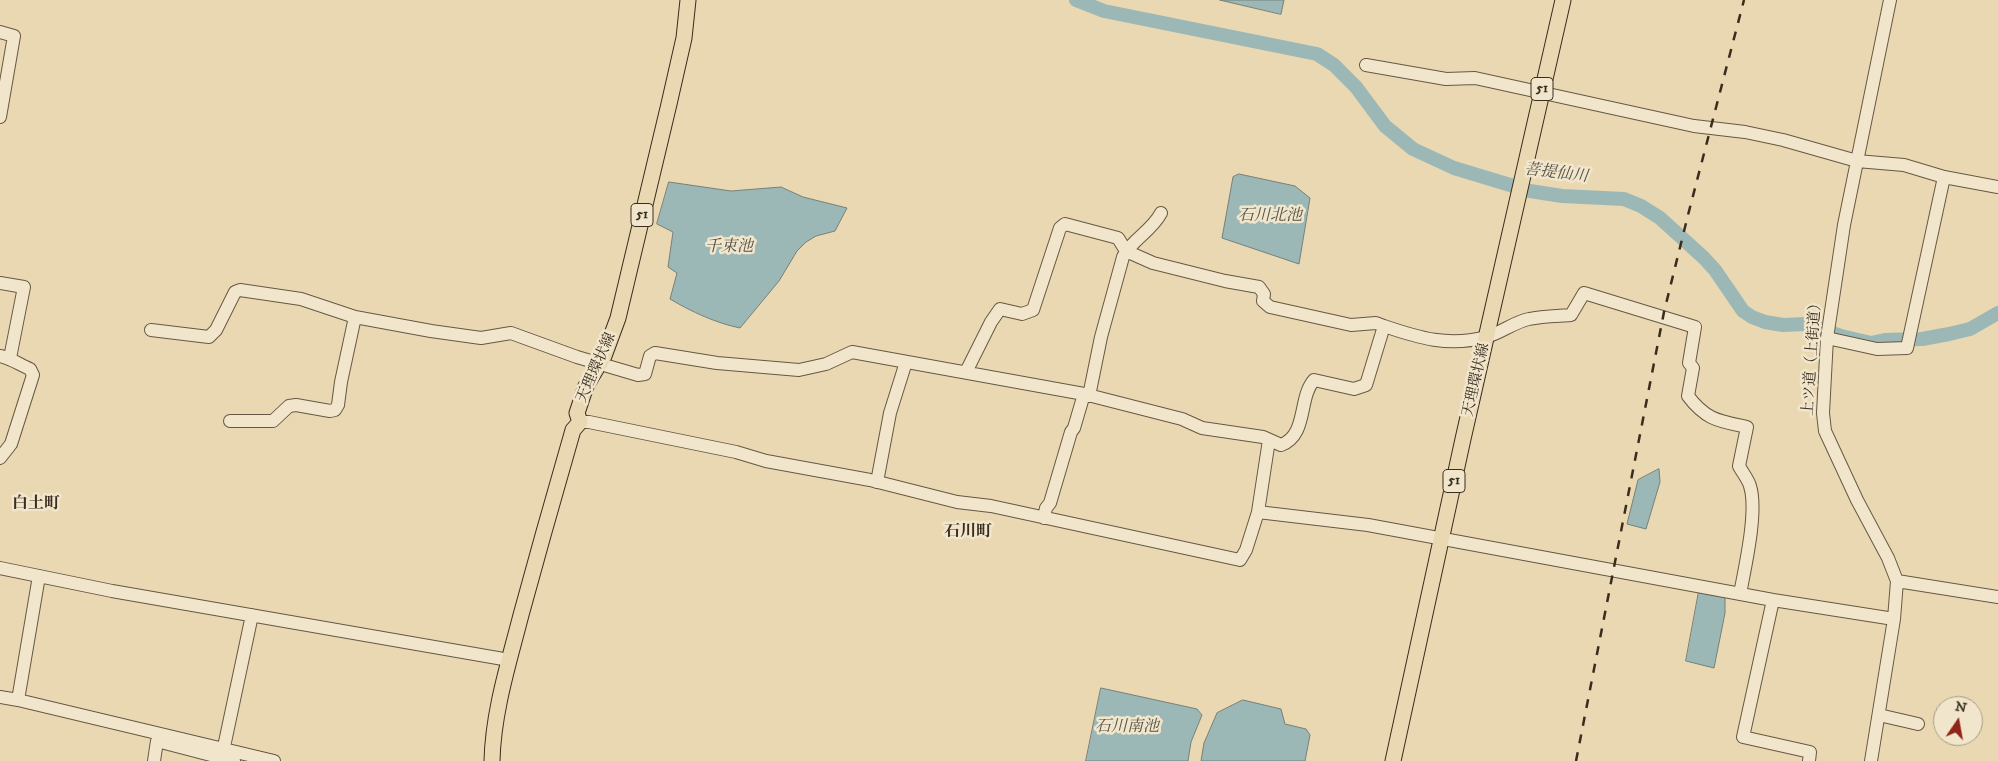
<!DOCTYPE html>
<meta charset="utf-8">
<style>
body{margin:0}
#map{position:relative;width:1998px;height:761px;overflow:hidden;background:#e9d8b1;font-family:"IM FELL DW Pica",serif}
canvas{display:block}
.north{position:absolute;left:1933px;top:696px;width:50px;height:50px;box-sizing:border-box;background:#f1e6cc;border:1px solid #a89c87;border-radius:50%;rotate:12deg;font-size:14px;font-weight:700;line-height:20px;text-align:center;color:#3a2d1f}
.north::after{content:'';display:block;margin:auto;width:18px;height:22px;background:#8f2418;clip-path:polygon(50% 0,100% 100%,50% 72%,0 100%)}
</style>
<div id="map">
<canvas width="1998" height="761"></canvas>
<div class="north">N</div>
</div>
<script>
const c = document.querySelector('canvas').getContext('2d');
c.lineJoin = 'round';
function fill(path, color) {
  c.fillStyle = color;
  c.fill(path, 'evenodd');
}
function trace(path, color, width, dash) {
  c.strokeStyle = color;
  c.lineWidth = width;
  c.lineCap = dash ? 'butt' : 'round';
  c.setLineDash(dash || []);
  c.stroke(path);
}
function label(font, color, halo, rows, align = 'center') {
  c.font = font + ' "IM FELL DW Pica","Noto Serif JP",serif';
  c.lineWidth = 5;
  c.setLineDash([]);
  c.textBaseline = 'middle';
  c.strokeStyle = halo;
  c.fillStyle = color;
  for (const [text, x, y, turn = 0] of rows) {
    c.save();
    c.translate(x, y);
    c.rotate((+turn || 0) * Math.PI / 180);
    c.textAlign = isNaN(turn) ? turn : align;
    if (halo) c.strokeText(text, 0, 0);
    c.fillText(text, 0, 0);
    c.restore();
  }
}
const water = new Path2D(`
 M1220,0H1284L1281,14Z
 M1239,174L1295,186L1310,198L1299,264L1222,238L1233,177Z
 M669,182L731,191L781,187L803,197L847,208L835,231L816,236L806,242L797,251L779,281L740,328C716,323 692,312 670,299L677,273L668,267L673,232L657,224Z
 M1659,469L1660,482L1646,529L1627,524L1638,480Z
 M1699,591L1725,596V613L1714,668L1686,661Z
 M1101,688L1197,709L1202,715L1191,742L1188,761H1086Z
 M1243,700L1281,709L1285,724L1306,729L1310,735L1305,761H1201L1204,743L1217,713Z`);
const river = new Path2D(`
 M1076,0L1104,11L1317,54L1334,65L1356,87L1385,126L1413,149L1454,168L1530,191L1562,196L1624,199L1641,206L1660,218L1704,258L1715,270L1743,311L1752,317L1765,322L1783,325L1805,324L1841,336L1871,343L1885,340L1922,339L1949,334L1970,329L1998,313`);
const minor = new Path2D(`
 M0,32L14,36L0,117
 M1366,65L1446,79L1475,78L1694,126L1745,132L1783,140L1857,161L1904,165L1944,177L1998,187
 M0,283L24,287L10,358
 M151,330L209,337L216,330L235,292L240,290L301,299L355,317L431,331L481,338L511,333L577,357L638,375L645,374L650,356L655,353L717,363L799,370L826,364L852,352L1084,394L1182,419L1202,428L1263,437L1281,445C1308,435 1298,398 1314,380L1354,389L1366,385L1384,326C1419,338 1449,347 1486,337C1501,333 1514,322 1529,319C1542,316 1558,316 1571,315L1584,293L1695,327L1689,363L1693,368L1688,396C1706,420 1719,421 1747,427L1739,466C1742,472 1748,479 1750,486C1758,511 1745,567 1740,594
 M1827,338L1877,349L1907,348L1944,177
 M0,356C11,358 20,365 30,369L33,375L11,444L0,458
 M966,372L991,322L1000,309L1022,314L1033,310L1060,228L1065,224L1118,238L1126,251L1153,263L1225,281L1259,287L1264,294L1263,301L1270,307L1351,325L1376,323L1384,326
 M1089,396L1101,337L1123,257C1132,239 1151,232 1161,213
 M230,421H273L289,406L296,405L330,411L335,410L338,405L341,382L355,317
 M580,422H589L736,452L766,461L870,480L957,502L991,506L1240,560L1246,550L1258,512L1368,525L1773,600L1894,619
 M877,482L890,413L906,362
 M1258,512L1269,440
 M1044,518L1046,508L1050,503L1071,432L1074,428L1084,394
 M0,568L112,591L509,660
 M1897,581L1998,597
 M1773,600L1743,737L1810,752L1809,761
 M0,697L18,700L274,761
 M18,700L39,576
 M1879,715L1918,724
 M154,761L157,741L234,761
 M221,761L252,615
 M1871,761L1894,619L1897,581L1888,558L1857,500L1825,431L1823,413L1827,338L1844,225L1890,0`);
const major = new Path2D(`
 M492,761C493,712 509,662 521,615C538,553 555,492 573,430L580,422L577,413L586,386L604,356L618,318L669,104L684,38L688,0
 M1393,761L1463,439L1563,0`);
const rail = new Path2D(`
 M1576,761L1664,312L1688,215L1744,0`);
const shields = [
 [1542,89,22],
 [642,215,22],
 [1454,481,22]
];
const shieldNames = [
 ["51",1542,89],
 ["51",642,215],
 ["51",1454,481]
];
const streetNames = [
 ["上ツ道（上街道）",1813,356,-86],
 ["天理環状線",597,368,-66],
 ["天理環状線",1477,380,-77]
];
const waterNames = [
 ["菩提仙川",1556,174,7],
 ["石川北池",1270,217],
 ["千束池",729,248],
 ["石川南池",1127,728]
];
const neighbourhoodNames = [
 ["白土町",36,505],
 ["石川町",968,533]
];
fill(water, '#9cb8b6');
trace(water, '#75807a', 1);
trace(river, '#9cb8b6', 14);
trace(minor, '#665844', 14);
trace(major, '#3a2d1f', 17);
trace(minor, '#f1e6cc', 12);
trace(major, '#e9d8b1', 15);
trace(rail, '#3a2d1f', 2.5, [9, 9]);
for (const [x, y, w] of shields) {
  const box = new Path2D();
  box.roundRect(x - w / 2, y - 11.5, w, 23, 4);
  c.fillStyle = '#f1e6cc';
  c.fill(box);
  trace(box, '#3a2d1f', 1);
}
label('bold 14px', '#3a2d1f', null, shieldNames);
label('15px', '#3a2d1f', '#f1e6cc', streetNames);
label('italic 16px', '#525045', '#f1e6cc', waterNames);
label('bold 16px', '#3a2d1f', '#f1e6cc', neighbourhoodNames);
</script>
